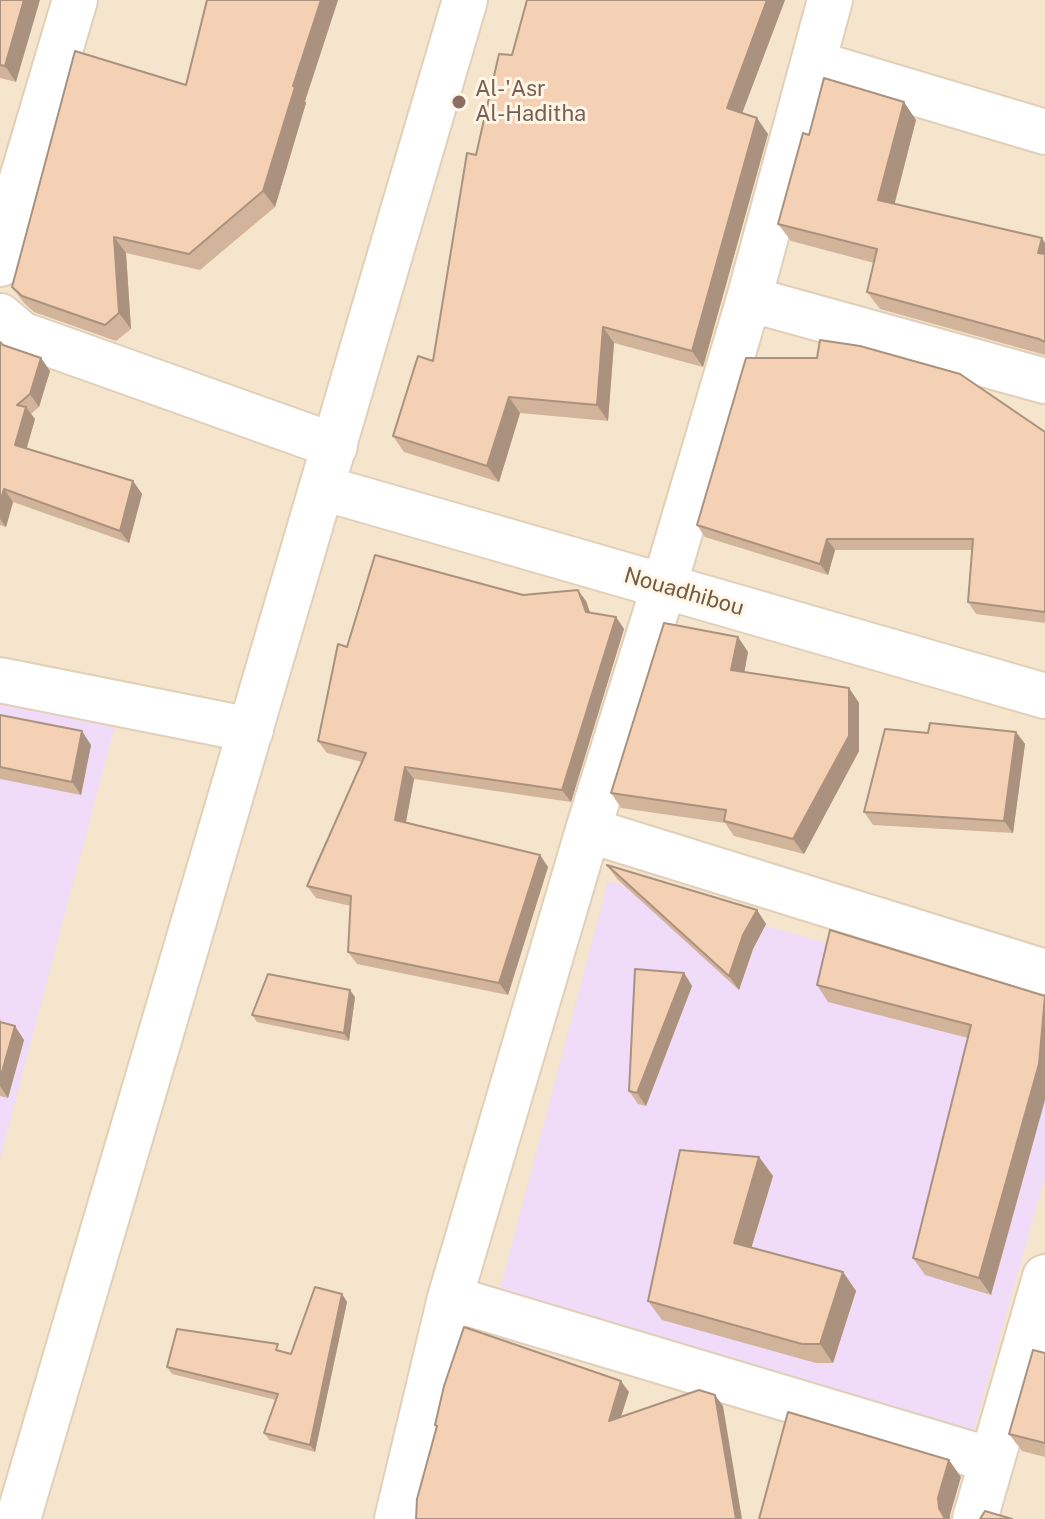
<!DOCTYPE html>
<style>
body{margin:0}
canvas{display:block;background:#fdf3dd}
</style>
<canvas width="1045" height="1519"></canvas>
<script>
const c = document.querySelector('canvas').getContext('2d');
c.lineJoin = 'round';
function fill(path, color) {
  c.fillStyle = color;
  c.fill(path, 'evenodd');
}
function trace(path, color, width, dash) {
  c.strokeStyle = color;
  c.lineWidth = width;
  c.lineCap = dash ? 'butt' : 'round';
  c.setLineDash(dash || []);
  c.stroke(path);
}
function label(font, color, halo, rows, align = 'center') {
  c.font = font + ' "Public Sans",sans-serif';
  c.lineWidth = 6;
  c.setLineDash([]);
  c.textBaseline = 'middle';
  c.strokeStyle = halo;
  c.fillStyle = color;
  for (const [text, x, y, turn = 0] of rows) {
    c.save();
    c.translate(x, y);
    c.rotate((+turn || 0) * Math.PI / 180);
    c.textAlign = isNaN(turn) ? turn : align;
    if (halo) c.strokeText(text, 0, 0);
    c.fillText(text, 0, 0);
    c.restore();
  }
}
const residential = new Path2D(`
 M0,0H1045V1519H0Z`);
const education = new Path2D(`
 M0,682L122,698L0,1158Z
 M608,881L1045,1005V1176L972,1436L500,1289Z`);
const minor = new Path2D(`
 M814,63L1045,132
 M0,264L21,182L75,0
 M749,299L1045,381
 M0,316L21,334L335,446
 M323,488L1045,696
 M0,680L251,730
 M588,830L1045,972
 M450,1298L991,1460
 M18,1519L465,0
 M397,1519L450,1298L588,830L664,586L749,299L830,0
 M975,1519L1045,1277`);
const wall = new Path2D(`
 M0,0L16,82L0,78Z
 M207,0H338L305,101L306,103L275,207L200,270L126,253L131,329L116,341L34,312L24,303L12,287L186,85Z
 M785,0L742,113L768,134L703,367L614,343L608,421L520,413L499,482L404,452L393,436L433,361L476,155L512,55Z
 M916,120L894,204L1045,243V355L880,309L867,292L874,263L791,241L778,224L809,135Z
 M0,342L3,345L41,358L50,371L39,407L31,414L35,419L26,449L133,481L142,494L129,543L13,502L6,527L0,525Z
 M1045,432V623L976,614L968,602L972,550H835L828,575L705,537L697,525Z
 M523,595L586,601L590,613L616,617L624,629L571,802L414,779L406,822L540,855L548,867L508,995L357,964L348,952L351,906L316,898L307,886L362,762L327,753L318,741L347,647Z
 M738,637L748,652L744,672L849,688L859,703V751L804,854L734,836L725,823L621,808L611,793Z
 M0,715L91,745L81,795L0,779Z
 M1016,732L1025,744L1013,833L873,825L864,812L928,733Z
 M607,865L757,910L766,924L753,949L739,990L617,879Z
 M684,973L692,986L646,1106L638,1104L629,1091Z
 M817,985L1045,996L991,1295L925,1275L913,1258L968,1038L828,1002Z
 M355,997L349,1041L257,1022L252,1015Z
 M0,1018L1,1022L24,1040L8,1098L0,1096Z
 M759,1157L773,1176L751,1248L843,1272L856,1291L833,1363H816L662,1320L648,1301Z
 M342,1294L347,1302L315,1452L269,1440L264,1433L276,1400L172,1374L167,1367L283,1352L291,1354Z
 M1045,1353V1457L1022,1451L1009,1434Z`);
const shadedWall = new Path2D(`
 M24,0H40L16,82L5,66Z
 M321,0H338L305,101L306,103L275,207L263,191L293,86Z
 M767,0H785L738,124L727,108Z
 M904,102L916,120L891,218L878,200Z
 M757,118L768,134L703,367L692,351Z
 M114,237L126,253L131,329L119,313Z
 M1042,238L1045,243V262L1038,253Z
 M603,327L614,343L608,421L597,405Z
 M41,358L50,371L39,407L30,394Z
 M509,397L520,413L499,482L487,466Z
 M26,407L35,419L24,458L15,445Z
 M133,481L142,494L129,543L120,531Z
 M4,489L13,502L6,527L0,519V503Z
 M827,539L835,550L828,575L820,564Z
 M578,590L586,601L594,624L586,612Z
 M616,617L624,629L571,802L562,790Z
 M738,637L748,652L742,685L731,670Z
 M849,688L859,703V751L804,854L793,839Z
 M82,731L91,745L81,795L72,782Z
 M1016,732L1025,744L1013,833L1004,821Z
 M405,767L414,779L404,832L395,820Z
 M540,855L548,867L508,995L499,983Z
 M757,910L766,924L753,949L739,990L729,976L743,935Z
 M684,973L692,986L646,1106L637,1093Z
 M350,990L355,997L349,1041L344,1033Z
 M1045,1005V1100L991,1295L979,1278Z
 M15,1026L24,1040L8,1098L0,1086V1079Z
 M759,1157L773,1176L747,1262L734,1243Z
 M843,1272L856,1291L833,1363L820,1344Z
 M342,1294L347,1302L315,1452L310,1445Z
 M621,1381L629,1392L616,1432L609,1421Z
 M715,1395L723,1406L742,1519H736Z
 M949,1460L961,1477L950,1515V1519H945L939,1508L938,1498Z`);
const building = new Path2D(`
 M0,0H24L5,66L0,65Z
 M207,0H321L293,86L295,87L263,191L189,254L114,237L119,313L105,325L22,296L12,287L75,51L186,85Z
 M527,0H767L727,108L757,118L692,351L603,327L597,405L509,397L487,466L393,436L418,356L433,361L467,153L476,155L499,54L512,55Z
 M824,78L904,102L878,200L1042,238L1038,253L1045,254V342L1039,339L867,292L877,249L778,224L803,133L809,135Z
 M820,340L860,346L960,374L1045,432V612L968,602L973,539H827L820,564L697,525L746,358H817Z
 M0,342L3,345L41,358L30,394L17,405L26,407L15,445L133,481L120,531L4,489L0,503Z
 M375,555L523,595L578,590L586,612L616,617L562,790L405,767L395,820L540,855L499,983L348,952L351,896L307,886L366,753L318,741L338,644L347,647Z
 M664,623L738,637L731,670L849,688V736L793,839L724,821L726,810L611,793Z
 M0,715L82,731L72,782L0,767Z
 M930,723L1016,732L1004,821L864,812L885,729L928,733Z
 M607,865L757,910L743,935L729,976Z
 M830,930L1045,996L1039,1064L979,1278L913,1258L971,1025L817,985Z
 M635,969L684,973L637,1093L629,1091Z
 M268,974L350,990L344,1033L252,1015Z
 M0,1022L15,1026L0,1079Z
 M680,1150L759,1157L734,1243L843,1272L820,1344H802L648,1301Z
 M315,1287L342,1294L310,1445L264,1433L278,1394L167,1367L177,1329L278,1344L276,1350L291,1354Z
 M464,1327L621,1381L609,1421L699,1390L715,1395L736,1519H416L417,1499L437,1426L435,1425L444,1386Z
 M1033,1350L1045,1353V1443L1009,1434Z
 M788,1412L949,1460L938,1498L939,1508L945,1519H759Z
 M985,1511L1012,1519H980Z`);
const markers = [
 [459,102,8,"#8d6e63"]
];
const educationNames = [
 ["Al-'Asr",475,89],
 ["Al-Haditha",475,114]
];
const streetNames = [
 ["Nouadhibou",684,592,16]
];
fill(residential, '#f5e5cc');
fill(education, '#f0dbf9');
trace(minor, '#e1cfb9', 48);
trace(minor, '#fff', 44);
fill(wall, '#d2b49b');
fill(shadedWall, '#ab927e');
fill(building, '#f4d1b4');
trace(building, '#ab927e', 2);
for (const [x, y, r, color] of markers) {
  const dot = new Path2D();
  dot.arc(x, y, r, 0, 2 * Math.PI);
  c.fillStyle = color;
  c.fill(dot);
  trace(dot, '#fff6e5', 3);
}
label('22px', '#785e54', '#fff6e5', educationNames, 'left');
label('22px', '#745945', '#fff6e5', streetNames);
</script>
